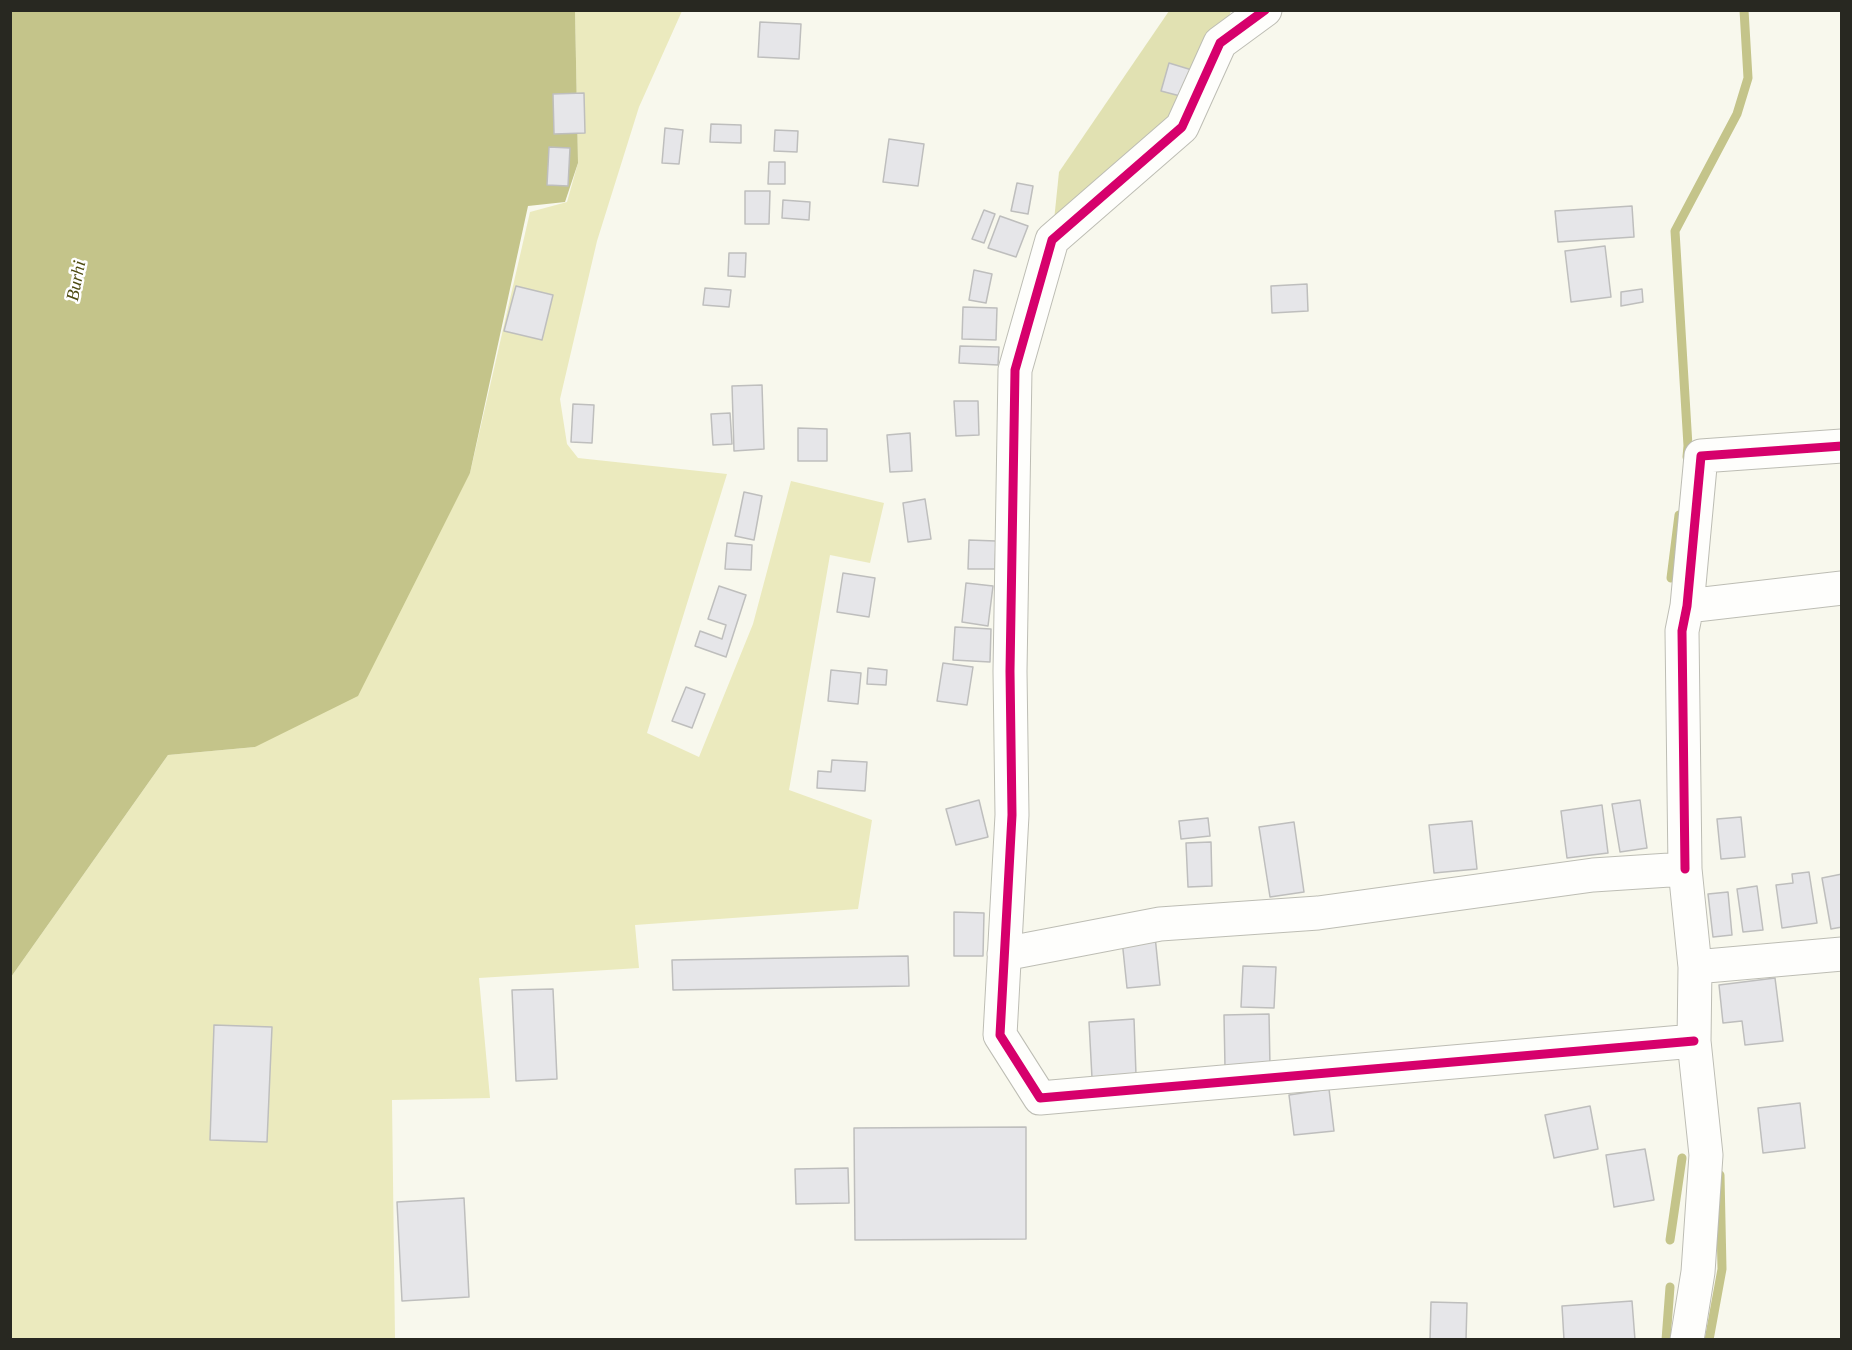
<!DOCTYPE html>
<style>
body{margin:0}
#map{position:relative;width:1852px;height:1350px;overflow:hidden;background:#f8f8ed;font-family:Georgia,serif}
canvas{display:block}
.frame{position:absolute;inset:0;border:12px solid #282821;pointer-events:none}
</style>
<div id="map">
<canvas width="1852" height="1350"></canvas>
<div class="frame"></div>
</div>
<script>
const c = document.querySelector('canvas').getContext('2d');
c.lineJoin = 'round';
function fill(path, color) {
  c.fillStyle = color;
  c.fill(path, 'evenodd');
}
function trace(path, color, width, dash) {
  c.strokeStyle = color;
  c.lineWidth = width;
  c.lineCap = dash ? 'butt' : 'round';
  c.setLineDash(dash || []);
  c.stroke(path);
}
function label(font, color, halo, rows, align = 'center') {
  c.font = font + ' Georgia,serif';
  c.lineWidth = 5;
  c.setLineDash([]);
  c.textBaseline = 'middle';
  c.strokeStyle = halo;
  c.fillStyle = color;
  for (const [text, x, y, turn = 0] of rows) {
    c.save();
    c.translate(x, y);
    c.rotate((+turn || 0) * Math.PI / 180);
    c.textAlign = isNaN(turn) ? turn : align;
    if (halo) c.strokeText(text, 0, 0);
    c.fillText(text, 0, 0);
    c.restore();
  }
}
const green = new Path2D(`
 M575,11H682L639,107L597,241L560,399L567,444L578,458L727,474L647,733L699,757L753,624L791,481L884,503L870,563L830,555L789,790L872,820L858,909L635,925L639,968L479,978L490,1098L392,1100L395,1339L11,1340V977L168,755L255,747L470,473L530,212L567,202L578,163Z`);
const forest = new Path2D(`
 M1169,11H1231L1220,43L1182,127L1052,240L1059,172Z`);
const water = new Path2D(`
 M11,11H575L578,163L565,202L528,206L470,473L358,696L255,747L168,755L11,977Z`);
const stream = new Path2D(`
 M1687,457L1688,446L1675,231L1737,114L1748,78L1744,10
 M1671,578L1679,515
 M1670,1240L1682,1158
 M1666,1340L1670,1287
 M1709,1340L1722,1269L1720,1175`);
const building = new Path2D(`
 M760,22L801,24L799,59L758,57Z
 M1169,63L1192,70L1184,97L1161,91Z
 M584,93L585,133L554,134L553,94Z
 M711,124L741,125V143L710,142Z
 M665,128L683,130L679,164L662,163Z
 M775,130L798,131L797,152L774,151Z
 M889,139L924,144L918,186L883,182Z
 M549,147L570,148L568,186L547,185Z
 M769,162H785V184H768Z
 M1017,183L1033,186L1028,214L1011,211Z
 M745,191H770L769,224H745Z
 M783,200L810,202L809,220L782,218Z
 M1632,206L1634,237L1558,242L1555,211Z
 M984,210L995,214L984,243L972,239Z
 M1000,216L1028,226L1016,257L988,248Z
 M1605,246L1611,297L1571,302L1565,251Z
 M729,253H746L745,277L728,276Z
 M974,270L992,274L986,303L969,300Z
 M1307,284L1308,311L1272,313L1271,286Z
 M516,286L553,295L542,340L504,331Z
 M705,288L731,290L729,307L703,305Z
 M1642,289L1643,302L1621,306V292Z
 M963,307L997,308L996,340L962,339Z
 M960,346L999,347L998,365L959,363Z
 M762,385L764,449L734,451L732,386Z
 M954,401H978L979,435L956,436Z
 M573,404L594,405L592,443L571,442Z
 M730,413L732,444L713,445L711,414Z
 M798,428L827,429V461H798Z
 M910,433L912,471L890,472L887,435Z
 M744,492L762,496L754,540L735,536Z
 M925,499L931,539L908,542L903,503Z
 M969,540L996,541L995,569H968Z
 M727,543L752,545L751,570L725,569Z
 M843,573L875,578L869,617L837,612Z
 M966,583L993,586L988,626L962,622Z
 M719,586L746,595L726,657L695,646L700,631L722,639L726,625L708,619Z
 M955,627L991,629L990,662L953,660Z
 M943,663L973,667L967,705L937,701Z
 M868,668L887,670L886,685L867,684Z
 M831,670L861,673L858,704L828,701Z
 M686,687L705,694L692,728L672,721Z
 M832,760L867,762L865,791L817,788L818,771L831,772Z
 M979,800L988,837L956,845L946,809Z
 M1640,800L1647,848L1620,852L1612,804Z
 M1602,805L1608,853L1567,858L1561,811Z
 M1741,817L1745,857L1721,859L1717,819Z
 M1208,818L1210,836L1181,839L1179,821Z
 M1472,821L1477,869L1434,873L1429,825Z
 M1294,822L1304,892L1270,897L1259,827Z
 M1211,842L1212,886L1188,887L1186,843Z
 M1809,872L1817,923L1782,928L1776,885L1793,883L1792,874Z
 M1842,874V927L1831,929L1822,878Z
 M1757,886L1763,930L1743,932L1737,889Z
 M1728,892L1732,935L1713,937L1708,894Z
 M954,912L984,913L983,956H954Z
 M1155,936L1160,985L1127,988L1122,940Z
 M908,956L909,986L673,990L672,960Z
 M1243,966L1276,967L1274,1008L1241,1007Z
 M1775,978L1783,1041L1745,1045L1742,1021L1723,1023L1719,985Z
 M553,989L557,1079L516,1081L512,990Z
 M1269,1014L1270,1066L1225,1067L1224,1015Z
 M1134,1019L1136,1075L1092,1078L1089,1022Z
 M214,1025L272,1027L267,1142L210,1140Z
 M1329,1089L1334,1131L1294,1135L1289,1095Z
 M1800,1103L1805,1148L1763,1153L1758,1108Z
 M1590,1106L1598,1149L1554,1158L1545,1115Z
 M1026,1127V1239L855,1240L854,1128Z
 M1645,1149L1654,1200L1614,1207L1606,1155Z
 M848,1168L849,1203L796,1204L795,1169Z
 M464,1198L469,1297L402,1301L397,1202Z
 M1632,1301L1635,1340H1564L1562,1306Z
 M1431,1302L1467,1303L1466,1340H1430Z`);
const minor = new Path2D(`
 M1265,10L1220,43L1182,127L1052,240L1015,370L1010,671L1012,815L1000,1035L1040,1098L1694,1041
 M1687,606L1842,588
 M1685,869L1682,631L1687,606L1701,456L1842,446
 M1004,954L1160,924L1318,913L1593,875L1685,869L1695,967
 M1687,1340L1698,1272L1706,1155L1694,1041L1695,967L1842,954`);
const cycleway = new Path2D(`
 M1265,10L1220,43L1182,127L1052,240L1015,370L1010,671L1012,815L1000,1035L1040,1098L1694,1041
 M1685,869L1682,631L1687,606L1701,456L1842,446`);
const waterNames = [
 ["Burhi",77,281,-79]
];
fill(green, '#ebeabe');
fill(forest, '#e1e1b2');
fill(water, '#c4c48a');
trace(stream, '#c4c48a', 9);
fill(building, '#e6e6e9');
trace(building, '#bebebd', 1.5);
trace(minor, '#bdbdb4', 35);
trace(minor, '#fefefc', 33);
trace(cycleway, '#d6006c', 9);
label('italic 18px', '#4e4b11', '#fff', waterNames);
</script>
